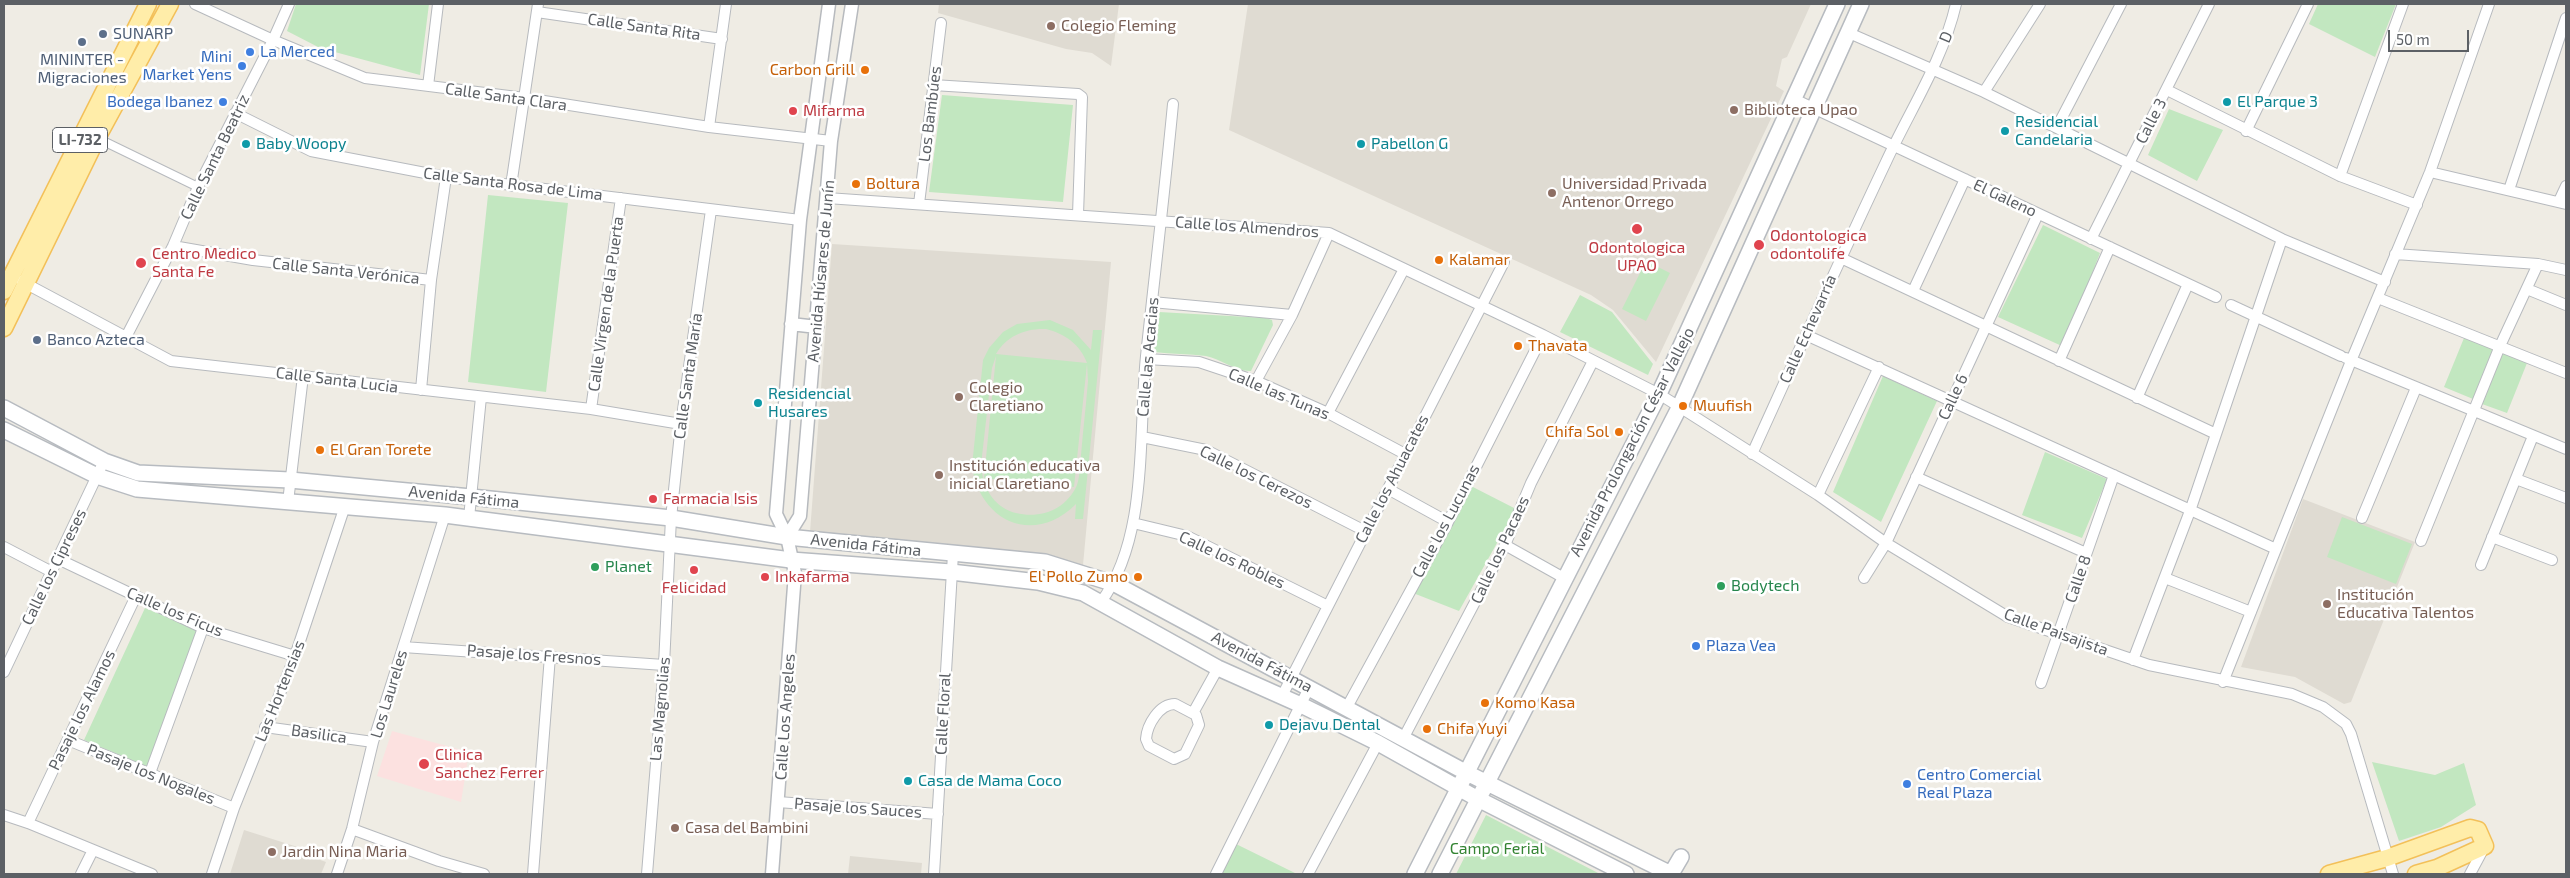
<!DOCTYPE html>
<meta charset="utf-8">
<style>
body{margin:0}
#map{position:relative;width:2570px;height:878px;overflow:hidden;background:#efece4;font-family:"Exo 2",sans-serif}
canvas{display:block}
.frame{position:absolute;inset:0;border:5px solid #5c6065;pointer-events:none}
.scale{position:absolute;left:2388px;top:30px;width:81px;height:22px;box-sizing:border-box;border:2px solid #5c6065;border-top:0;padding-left:6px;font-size:15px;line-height:18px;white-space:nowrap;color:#5c6065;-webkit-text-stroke:4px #fff;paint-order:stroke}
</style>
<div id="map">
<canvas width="2570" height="878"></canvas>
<div class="frame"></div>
<div class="scale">50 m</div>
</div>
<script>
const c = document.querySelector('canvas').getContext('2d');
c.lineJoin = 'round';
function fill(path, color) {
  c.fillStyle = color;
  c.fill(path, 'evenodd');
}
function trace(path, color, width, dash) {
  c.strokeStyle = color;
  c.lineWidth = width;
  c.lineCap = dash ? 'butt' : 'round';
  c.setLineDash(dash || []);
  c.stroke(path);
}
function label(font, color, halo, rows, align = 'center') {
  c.font = font + ' "Exo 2",sans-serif';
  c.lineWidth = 5;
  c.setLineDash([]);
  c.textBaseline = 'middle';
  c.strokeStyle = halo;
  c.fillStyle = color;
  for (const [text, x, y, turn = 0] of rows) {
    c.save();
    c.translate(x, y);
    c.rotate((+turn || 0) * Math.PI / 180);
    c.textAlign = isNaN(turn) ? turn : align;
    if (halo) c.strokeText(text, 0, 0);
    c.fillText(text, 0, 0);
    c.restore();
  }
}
const education = new Path2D(`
 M939,4H1119L1111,66L1092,53L1066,49L938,13Z
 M1248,4H1811L1787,57L1782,59L1776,86L1784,91L1656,362L1613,310L1591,295L1229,130Z
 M832,244L1111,262L1083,565L810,532Z
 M2303,499L2415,542L2351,702L2344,704L2295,677L2241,667Z
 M244,830L307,850L306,855L326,862L321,874H230Z
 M850,856L922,863L921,874H848Z`);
const medical = new Path2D(`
 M392,731L469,752L461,802L377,776Z`);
const green = new Path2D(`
 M296,4H429L420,75L320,48L287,31Z
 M2318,4H2396L2375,57L2309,24Z
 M942,95L1073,105L1063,202L929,192Z
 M2169,109L2223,130L2197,181L2148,155Z
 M488,195L568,203L546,392L468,382Z
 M2043,225L2100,253L2064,347L1998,317Z
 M1646,261L1670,273L1646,321L1622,309Z
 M1580,295L1612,312L1653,364L1648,375L1560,332Z
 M1159,312L1266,318L1272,320L1273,325L1251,371C1236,372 1221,359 1206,356C1189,354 1171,354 1154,352Z
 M1050,320L1073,330L1091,350L1093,330H1102L1083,519H1075L1076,504C1034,546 980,522 972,466L983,360L989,348L1003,332L1017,324ZM1046,329C1065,334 1080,344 1087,363L996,354C1006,336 1026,328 1046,329ZM996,356L984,478H983L981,465L992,368ZM1087,364L1088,381C1086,406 1083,430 1081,455C1080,464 1080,476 1077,485C1066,510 1040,519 1016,513C999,509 987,495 983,478L1074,487Z
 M2464,338L2493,349L2473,399L2444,387Z
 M2503,353L2527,363L2507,413L2482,404Z
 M1883,376L1937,401L1881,522L1833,492Z
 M2045,452L2107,479L2082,538L2022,515Z
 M1469,485L1516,509L1459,611L1413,593Z
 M2342,517L2412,544L2396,584L2327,557Z
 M145,608L199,630L148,767L84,740Z
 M2372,762L2435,775L2464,763L2476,805L2441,827L2399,841Z
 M1486,815L1600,874H1456Z
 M1234,843L1297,874H1218Z`);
const pedestrian = new Path2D(`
 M97,138L198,187`);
const minor = new Path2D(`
 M195,4L273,40L365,78L525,98L709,127L831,141
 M537,12L722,39
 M1849,33L1984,92L2282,239L2385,282
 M933,85L1078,94L1082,97L1078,215
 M428,86L438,4
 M2167,90L2340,176L2417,205
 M1984,92L2040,4
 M1794,99L2216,297
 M235,113L311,151L446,177L800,220
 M709,127L726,4
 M2057,127L2121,4
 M2246,131L2308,4
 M2430,172L2566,204
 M2340,176L2403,4
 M511,186L538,4
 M2509,190L2566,18
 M827,198L1329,233L1543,335L1659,394L1818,495L1886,543L2008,617L2149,665L2292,694L2323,707L2346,724L2351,734L2393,874
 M2559,201L2566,186
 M919,204L941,23
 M2091,239L2209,4
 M173,246L253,260L431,280
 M2395,254L2538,264L2566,270
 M1841,258L2216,434
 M21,281L171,361L591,409L681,424
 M2527,289L2566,305
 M1913,291L1965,179
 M2378,298L2566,373
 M1152,302L1292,315
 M2231,305L2341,356
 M1806,335L2276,549
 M126,337L173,246L198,187L273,40L289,4
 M2346,358L2566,449
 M1146,359L1199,362L1256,381L1328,413L1405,454
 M2059,361L2110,247
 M1256,381L1292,315L1329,233
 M421,390L431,280L446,177
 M2137,398L2188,284
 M591,409L621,198
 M1328,413L1404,269
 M1142,437L1206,450L1365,531
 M1752,454C1796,357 1840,259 1886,162C1910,110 1943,60 1956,4
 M1916,477L2086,553
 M2516,479L2566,498
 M1388,489L1448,522
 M1818,495L1879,367
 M288,502L303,376
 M469,518L481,397
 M2362,518L2416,388
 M1133,523L1187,536L1328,606
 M2492,537L2552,560
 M2421,541L2500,346L2538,264
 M1505,545L1564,578
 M4,547L52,572
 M58,559L203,628L295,656
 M2481,565L2533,436
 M1864,578L1886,543L2038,214
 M2165,578L2251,612
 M1101,602C1149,536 1138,435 1146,356C1155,272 1165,188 1173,104
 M403,647L664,665
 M2133,660L2190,511L2282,239
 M4,672L104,461
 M2223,682L2351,361L2430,172L2489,4
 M2041,683L2114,475
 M1282,696L1504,262
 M1175,704L1196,715L1199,725L1185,754L1174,759L1149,746L1146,739C1147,725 1159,704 1175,704Z
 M1347,707L1448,522L1543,335
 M1193,713L1218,668
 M265,727L373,742
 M1404,737L1505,545L1531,483L1593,361
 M68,740L234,808
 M150,773L203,628
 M778,802L938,814
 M4,815L28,823L152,874
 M28,823L136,596
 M352,829L439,861L484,874
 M81,874L93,850
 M212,874L234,808L295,656L345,506
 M337,874L352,829L373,742L445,515
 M533,874L550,656
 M647,874L664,665L671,518L681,424L711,210
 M934,874L953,554
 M1216,874L1309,688
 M1308,874L1378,743
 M2470,874L2485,846`);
const tertiary = new Path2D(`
 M791,324L817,327
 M787,537L800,516L831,141L852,4
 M772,874L795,573L787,537L776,514L800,220L829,4`);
const secondary = new Path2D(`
 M4,408L104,461L138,473L290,480L471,497L671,518L787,537L1045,562L1115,584L1467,773L1671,874
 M4,430L97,476L137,489L445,515L791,560L951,572L1038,582L1083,593L1218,668L1301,705L1378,743L1478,799L1626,874
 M1415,874L1659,394L1837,4
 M1440,874L1679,408L1861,4
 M1671,874L1681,857`);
const primary = new Path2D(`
 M4,291L148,4
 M4,328L97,138L170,4
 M2329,874L2387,858L2470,828L2478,830L2485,846L2437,868L2416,874`);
const markers = [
 [1051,26,5,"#8d6e63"],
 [103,34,5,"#5c6f8a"],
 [82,42,5,"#5c6f8a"],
 [250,52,5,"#3f7fe0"],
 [242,66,5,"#3f7fe0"],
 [865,70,5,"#e8710a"],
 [223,102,5,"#3f7fe0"],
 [2227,102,5,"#0f9aa8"],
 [1734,110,5,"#8d6e63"],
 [793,111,5,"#e0444e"],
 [2005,131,5,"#0f9aa8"],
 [246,144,5,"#0f9aa8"],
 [1361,144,5,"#0f9aa8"],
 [856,184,5,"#e8710a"],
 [1552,193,5,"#8d6e63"],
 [1637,229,6,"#e0444e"],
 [1759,245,6,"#e0444e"],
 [1439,260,5,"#e8710a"],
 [141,263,6,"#e0444e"],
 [37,340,5,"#5c6f8a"],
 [1518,346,5,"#e8710a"],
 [959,397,5,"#8d6e63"],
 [758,403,5,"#0f9aa8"],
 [1683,406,5,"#e8710a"],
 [1619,432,5,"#e8710a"],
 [320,450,5,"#e8710a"],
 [939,475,5,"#8d6e63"],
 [653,499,5,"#e0444e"],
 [595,567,5,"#2e9e5b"],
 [694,570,5,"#e0444e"],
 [765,577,5,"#e0444e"],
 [1138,577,5,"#e8710a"],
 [1721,586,5,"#2e9e5b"],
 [2327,604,5,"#8d6e63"],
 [1696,646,5,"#3f7fe0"],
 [1485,703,5,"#e8710a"],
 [1269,725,5,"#0f9aa8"],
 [1427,729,5,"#e8710a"],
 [424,764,6,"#e0444e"],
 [908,781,5,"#0f9aa8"],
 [1907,784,5,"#3f7fe0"],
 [675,828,5,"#8d6e63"],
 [272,852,5,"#8d6e63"]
];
const shields = [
 [80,140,55]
];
const shieldNames = [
 ["LI-732",80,140]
];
const educationNames = [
 ["Colegio Fleming",1061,26],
 ["Biblioteca Upao",1744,110],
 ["Universidad Privada",1562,184],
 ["Antenor Orrego",1562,202],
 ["Colegio",969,388],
 ["Claretiano",969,406],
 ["Institución educativa",949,466],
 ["inicial Claretiano",949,484],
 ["Institución",2337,595],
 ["Educativa Talentos",2337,613],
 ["Casa del Bambini",685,828],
 ["Jardin Nina Maria",282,852]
];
const streetNames = [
 ["Calle Santa Rita",644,27,8],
 ["D",1946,37,-67],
 ["Calle Santa Clara",506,97,8],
 ["Los Bambúes",930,114,-83],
 ["Calle 3",2151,121,-63],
 ["Calle Santa Beatriz",215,157,-64],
 ["Calle Santa Rosa de Lima",513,184,7],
 ["El Galeno",2005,198,25],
 ["Calle los Almendros",1247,227,4],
 ["Calle Santa Verónica",346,271,6],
 ["Avenida Húsares de Junín",821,271,-85],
 ["Calle Virgen de la Puerta",606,304,-82],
 ["Calle Echevarría",1808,329,-66],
 ["Calle las Acacias",1148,357,-85],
 ["Calle Santa María",688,376,-82],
 ["Calle Santa Lucia",337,380,7],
 ["Calle las Tunas",1279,394,23],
 ["Calle 6",1953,397,-65],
 ["Avenida Prolongación César Vallejo",1632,442,-63],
 ["Calle los Cerezos",1256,477,26],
 ["Calle los Ahuacates",1392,479,-63],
 ["Avenida Fátima",464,497,6],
 ["Calle los Lucunas",1446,521,-62],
 ["Avenida Fátima",866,545,6],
 ["Calle los Pacaes",1500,550,-65],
 ["Calle los Robles",1232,560,25],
 ["Calle los Cipreses",54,567,-64],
 ["Calle 8",2078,579,-71],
 ["Calle los Ficus",175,612,23],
 ["Calle Paisajista",2056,632,20],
 ["Pasaje los Fresnos",534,655,4],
 ["Avenida Fátima",1262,662,28],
 ["Las Hortensias",280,691,-68],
 ["Los Laureles",389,694,-73],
 ["Las Magnolias",660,709,-85],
 ["Pasaje los Alamos",82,710,-64],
 ["Calle Floral",943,714,-87],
 ["Calle Los Angeles",785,717,-86],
 ["Basilica",319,734,8],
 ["Pasaje los Nogales",151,774,22],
 ["Pasaje los Sauces",858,808,4]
];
const serviceNames = [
 ["SUNARP",113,34],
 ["MININTER -",82,60,"center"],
 ["Migraciones",82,78,"center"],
 ["Banco Azteca",47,340]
];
const shopNames = [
 ["La Merced",260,52],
 ["Mini",232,57,"right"],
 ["Market Yens",232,75,"right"],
 ["Bodega Ibanez",213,102,"right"],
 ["Plaza Vea",1706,646],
 ["Centro Comercial",1917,775],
 ["Real Plaza",1917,793]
];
const foodNames = [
 ["Carbon Grill",855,70,"right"],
 ["Boltura",866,184],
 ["Kalamar",1449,260],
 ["Thavata",1528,346],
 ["Muufish",1693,406],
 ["Chifa Sol",1609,432,"right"],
 ["El Gran Torete",330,450],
 ["El Pollo Zumo",1128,577,"right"],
 ["Komo Kasa",1495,703],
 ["Chifa Yuyi",1437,729]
];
const cultureNames = [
 ["El Parque 3",2237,102],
 ["Residencial",2015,122],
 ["Candelaria",2015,140],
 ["Baby Woopy",256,144],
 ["Pabellon G",1371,144],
 ["Residencial",768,394],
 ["Husares",768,412],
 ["Dejavu Dental",1279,725],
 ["Casa de Mama Coco",918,781]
];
const healthNames = [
 ["Mifarma",803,111],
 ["Odontologica",1770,236],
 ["odontolife",1770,254],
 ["Odontologica",1637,248,"center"],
 ["UPAO",1637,266,"center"],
 ["Centro Medico",152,254],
 ["Santa Fe",152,272],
 ["Farmacia Isis",663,499],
 ["Inkafarma",775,577],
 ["Felicidad",694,588,"center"],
 ["Clinica",435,755],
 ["Sanchez Ferrer",435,773]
];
const leisureNames = [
 ["Planet",605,567],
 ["Bodytech",1731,586]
];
const parkNames = [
 ["Campo Ferial",1497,849]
];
fill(education, '#dfdbd2');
fill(medical, '#fce1e0');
fill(green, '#c2e7c0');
trace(pedestrian, '#b7babe', 10);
trace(minor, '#b7babe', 12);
trace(tertiary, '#b7babe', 15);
trace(secondary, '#b7bbc0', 18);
trace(primary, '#f3c059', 19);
trace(pedestrian, '#fff', 8);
trace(minor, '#fff', 10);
trace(tertiary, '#fff', 12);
trace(secondary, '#fff', 15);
trace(primary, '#ffeda9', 16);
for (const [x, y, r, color] of markers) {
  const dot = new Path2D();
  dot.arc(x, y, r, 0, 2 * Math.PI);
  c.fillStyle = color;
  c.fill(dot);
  trace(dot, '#fff', 2);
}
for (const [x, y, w] of shields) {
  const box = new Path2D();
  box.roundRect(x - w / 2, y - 12.5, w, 25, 4);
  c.fillStyle = '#fff';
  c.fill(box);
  trace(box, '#5c6065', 1);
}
label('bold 15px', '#5c6065', null, shieldNames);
label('16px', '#785e54', '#fff', educationNames, 'left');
label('16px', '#5c6065', '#fff', streetNames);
label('16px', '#4e5e75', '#fff', serviceNames, 'left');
label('16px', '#366cbe', '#fff', shopNames, 'left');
label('16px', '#c56008', '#fff', foodNames, 'left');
label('16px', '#0d838f', '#fff', cultureNames, 'left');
label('16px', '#be3a42', '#fff', healthNames, 'left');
label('16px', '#27864d', '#fff', leisureNames, 'left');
label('16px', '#348433', '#fff', parkNames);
</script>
